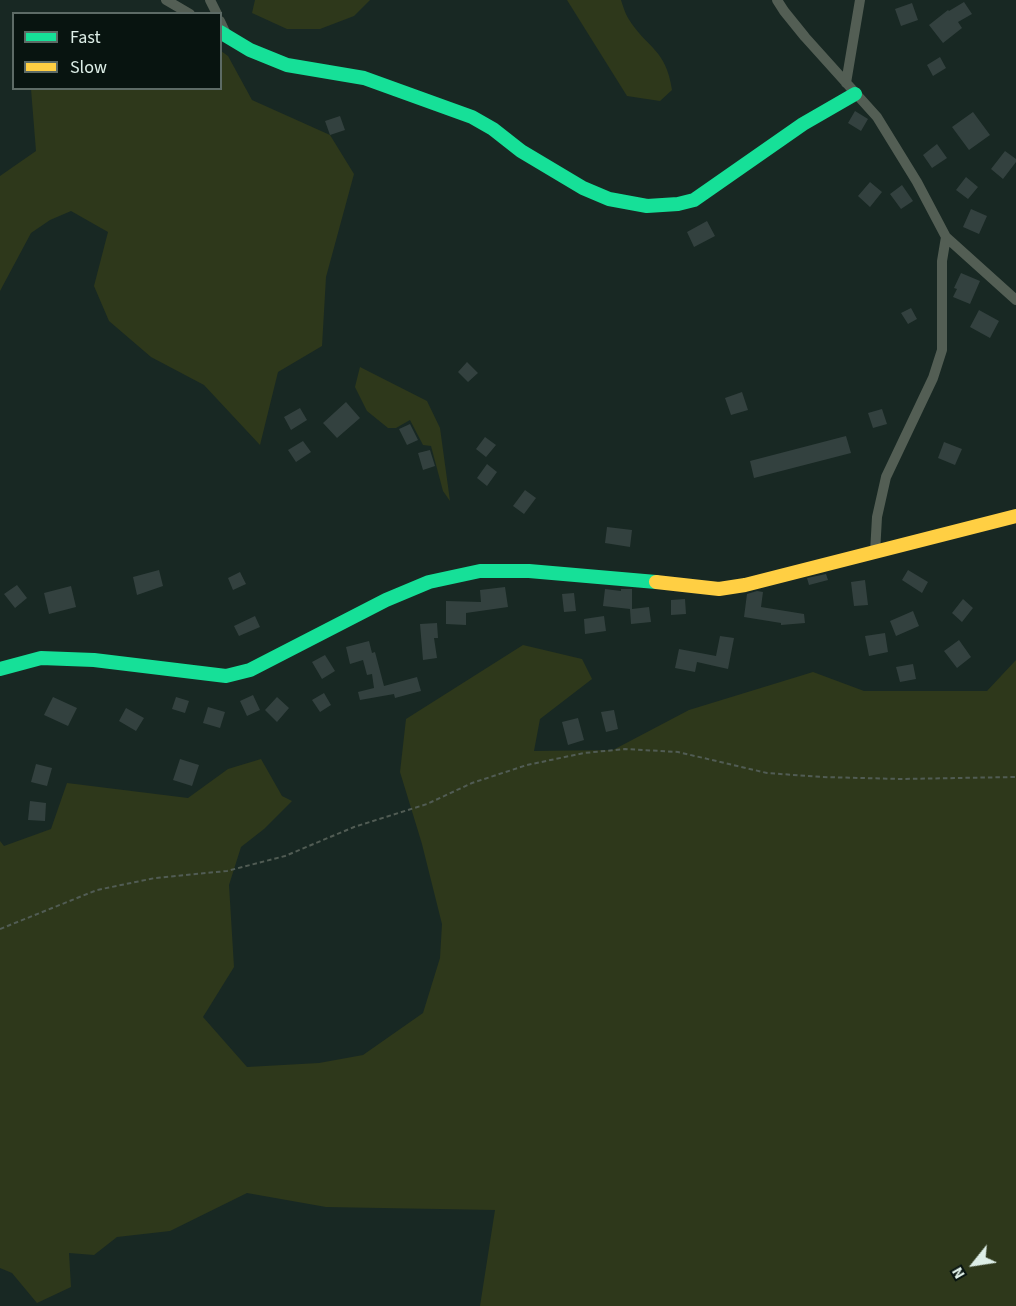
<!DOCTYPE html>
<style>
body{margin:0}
#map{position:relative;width:1016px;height:1306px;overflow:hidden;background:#182823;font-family:"Source Sans 3",sans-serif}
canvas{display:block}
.legend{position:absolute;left:12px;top:12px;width:210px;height:78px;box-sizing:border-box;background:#081410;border:2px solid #5d6b66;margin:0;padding:8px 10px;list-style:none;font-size:18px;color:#ddeee7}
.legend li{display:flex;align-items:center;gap:12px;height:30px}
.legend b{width:30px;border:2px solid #5d6b66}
.north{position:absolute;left:944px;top:1234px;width:60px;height:60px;-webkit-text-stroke:4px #081410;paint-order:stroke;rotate:240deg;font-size:16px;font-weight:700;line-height:24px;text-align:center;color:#ddeee7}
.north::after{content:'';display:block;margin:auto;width:21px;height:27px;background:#ddeee7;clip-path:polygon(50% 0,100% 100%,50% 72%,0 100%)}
</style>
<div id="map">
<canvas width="1016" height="1306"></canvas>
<ul class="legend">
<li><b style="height:8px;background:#16e098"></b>Fast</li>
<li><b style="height:8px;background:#ffcf43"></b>Slow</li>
</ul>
<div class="north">N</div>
</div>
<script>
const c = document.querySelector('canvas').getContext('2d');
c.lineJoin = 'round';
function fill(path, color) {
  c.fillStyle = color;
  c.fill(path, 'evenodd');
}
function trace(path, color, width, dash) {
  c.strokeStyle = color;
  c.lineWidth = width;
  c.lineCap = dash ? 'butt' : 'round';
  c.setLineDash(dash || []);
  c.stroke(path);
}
const green = new Path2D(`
 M255,0H370L354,16L320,29H287L252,13Z
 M567,0H621C623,6 625,13 628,18C647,49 666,48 672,90L660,101L627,96Z
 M221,51L228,56L252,100L330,135L354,174L326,277L322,346L278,372L260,445L204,385L151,357L109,321L94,286L108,232L71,211L50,220L31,233L0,291V176L36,151L31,89L220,88Z
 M360,367L427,401L440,428L450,501L443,491L431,446L423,445L410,420L396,428H388L367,411L355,387Z
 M523,645L582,659L592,679L540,719L534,751L613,750L689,710L813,672L864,691H987L1016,660V1306H480L495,1210L326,1207L247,1193L170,1231L117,1237L94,1255L69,1253L71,1287L37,1303L12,1273L0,1268V841L4,846L51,829L67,783L188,798L228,769L261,759L282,796L292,801L264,829L241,847L229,885L234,967L203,1017L247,1067L319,1063L363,1055L423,1013L440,958L442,924L422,844L400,772L406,719Z`);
const building = new Path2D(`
 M964,2L972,14L958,22L962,28L943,43L929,25L948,10L949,11Z
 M912,3L918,20L901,26L895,9Z
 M940,57L946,68L933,76L927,65Z
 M855,111L868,119L861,131L848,123Z
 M973,112L990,135L969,150L952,127Z
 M340,116L345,130L330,135L325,121Z
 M937,144L947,158L932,168L923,155Z
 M1005,151L1016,159V162L1003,179L991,169Z
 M966,177L978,187L968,199L956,190Z
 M870,182L882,192L870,207L858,196Z
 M902,185L913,201L901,209L890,194Z
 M971,209L987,216L979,234L963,227Z
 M707,221L715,236L694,247L687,232Z
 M961,273L980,281L970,304L953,297L957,289L954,288Z
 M911,308L917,319L908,324L901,313Z
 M979,310L999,321L990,338L970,327Z
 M467,362L478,373L468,382L458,372Z
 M742,392L748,410L731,415L725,398Z
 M346,402L360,418L337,438L323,423Z
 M300,408L307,420L291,430L284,417Z
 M882,409L887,424L873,428L868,413Z
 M410,424L418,440L407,445L399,429Z
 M846,436L851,453L754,478L750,461Z
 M485,437L496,445L486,457L476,449Z
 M303,441L311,452L296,462L288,450Z
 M944,442L962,449L955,465L938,458Z
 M430,450L435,466L423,470L418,453Z
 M487,464L497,472L487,486L477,478Z
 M525,490L536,498L524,514L513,506Z
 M607,527L632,530L630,547L605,543Z
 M159,570L163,586L137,595L133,577Z
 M908,570L928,582L922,593L902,580Z
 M240,572L246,584L233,590L228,578Z
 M826,574L828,580L809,585L807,578Z
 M865,580L868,605L854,606L851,582Z
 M17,585L27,598L15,608L4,594Z
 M71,586L76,607L49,614L44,593Z
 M505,587L508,607L466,613V625L446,624V601L481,602L480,590Z
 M605,589L621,591V589H632V609L649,607L651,622L631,624L630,609L603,606Z
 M757,591L763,592L761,607L804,614L805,623L781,625V623L744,617L747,594Z
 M574,593L576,611L564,612L562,594Z
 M685,599L686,614L671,615V600Z
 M963,599L973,608L962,622L952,613Z
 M913,611L919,626L896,636L890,621Z
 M255,616L260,627L239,636L234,626Z
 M604,616L606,631L585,634L584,619Z
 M437,623L438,638H434L437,658L423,660L420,624Z
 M885,633L888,652L869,656L865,636Z
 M720,636L734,638L728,669L697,662L695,672L675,668L679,649L716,656Z
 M959,640L971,657L957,668L944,651Z
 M369,641L372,653L375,652L384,686L417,677L421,691L395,698L394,694L360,700L358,692L374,688L372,674L367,675L363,660L350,664L346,647Z
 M325,655L335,671L322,679L312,662Z
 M913,664L916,679L900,682L896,667Z
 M324,693L331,705L320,712L312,700Z
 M253,695L260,710L247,716L240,701Z
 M53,697L77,708L68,726L44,715Z
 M176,697L189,701L185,713L172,709Z
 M277,697L289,708L277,722L265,710Z
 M208,707L225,712L220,728L203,723Z
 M126,708L144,718L136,731L119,721Z
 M614,710L618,729L606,732L601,712Z
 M578,718L584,740L568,745L562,722Z
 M180,759L199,765L192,786L173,780Z
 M36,764L52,768L47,786L31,782Z
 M30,801L46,803L45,821L28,820Z`);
const path = new Path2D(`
 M0,929L97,890L155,878L227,871L285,856L354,827L427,804L472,783L527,765L584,753L625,749L678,752L767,773L822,777L900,779L1016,777`);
const street = new Path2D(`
 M166,0L190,14
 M210,0L217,14
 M777,0L784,11L805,37L877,117L917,182L946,237L1016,300
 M220,21L227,36
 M846,83L860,0
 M875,553L877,517L886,477L933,378L942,350V261L946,237`);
const fast = new Path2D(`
 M220,32L250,50L287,65L364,78L472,117L493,129L521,151L583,188L609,199L647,206L678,204L694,200L803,124L855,94
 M0,669L41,658L94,660L226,676L250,670L386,600L429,582L480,571H529L656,582`);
const slow = new Path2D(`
 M656,582L719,589L745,585L1016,516`);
fill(green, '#2e381b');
fill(building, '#33413f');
trace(path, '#515c54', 2, [4.5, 3]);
trace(street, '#535e54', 10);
trace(fast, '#16e098', 14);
trace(slow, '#ffcf43', 14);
</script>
